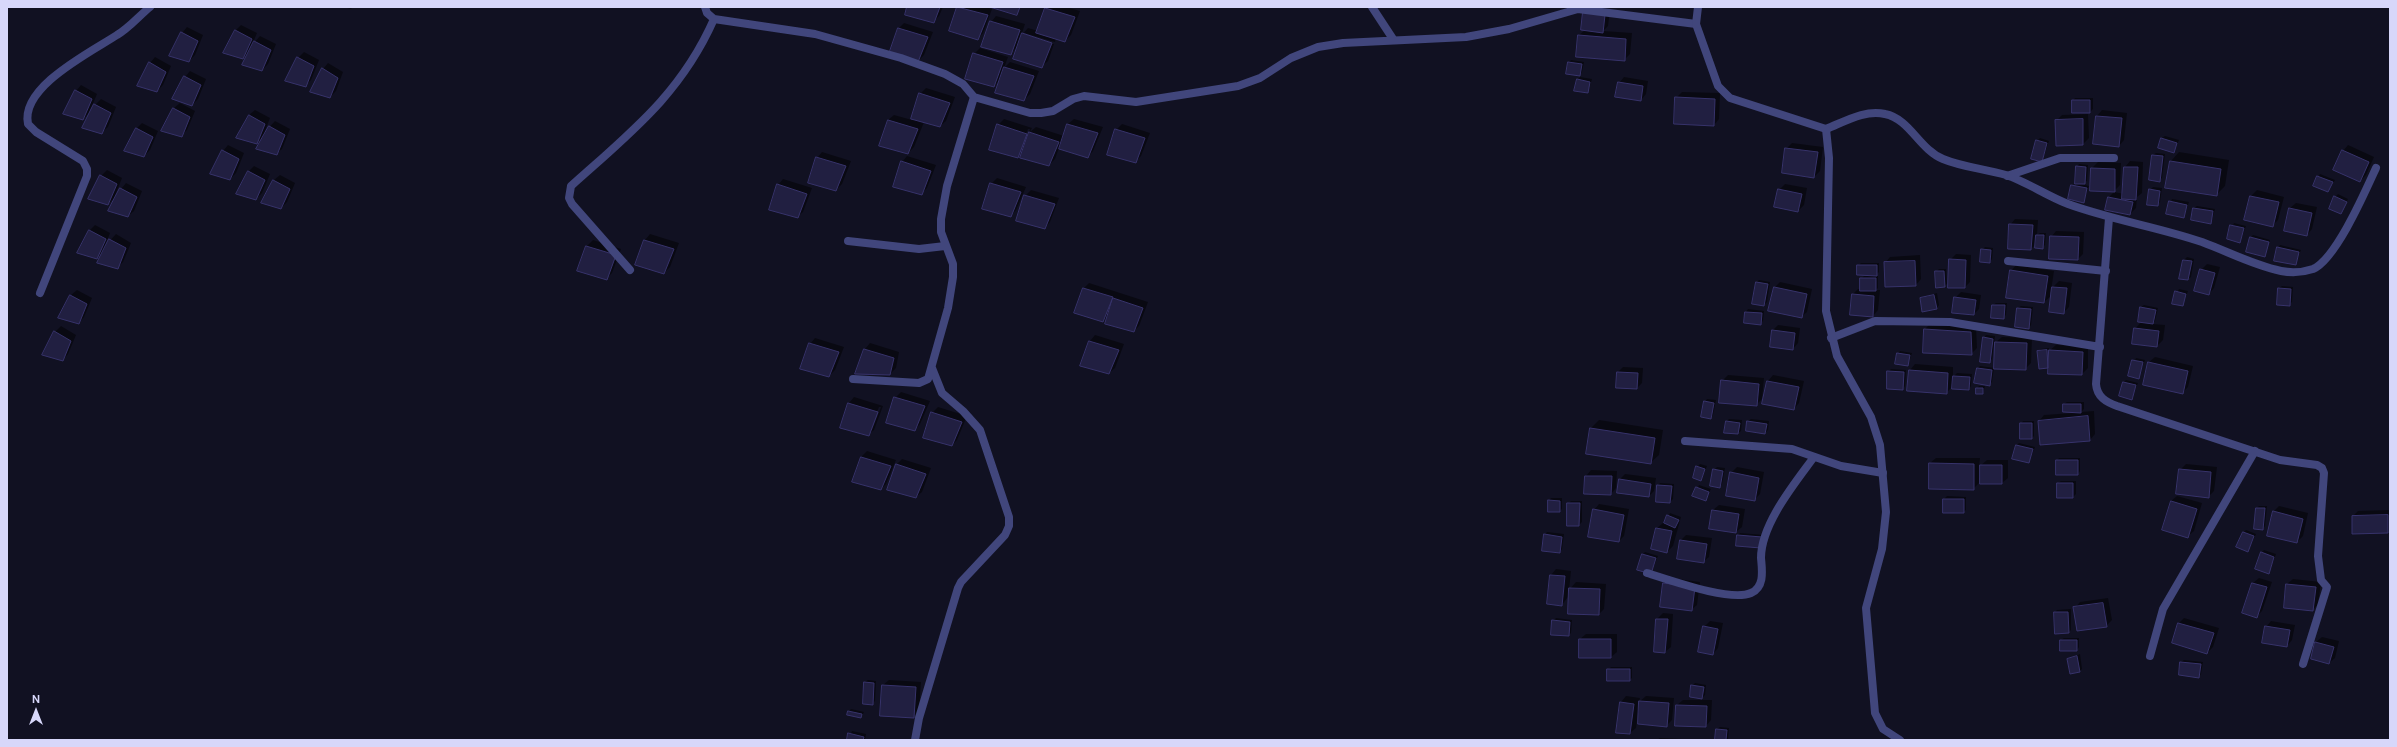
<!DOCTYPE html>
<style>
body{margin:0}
#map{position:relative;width:2397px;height:747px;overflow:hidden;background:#112;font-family:"DM Sans",sans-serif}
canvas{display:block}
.frame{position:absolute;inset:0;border:8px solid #d7d7fa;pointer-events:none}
.north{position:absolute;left:16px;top:691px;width:40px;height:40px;-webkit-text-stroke:3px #112;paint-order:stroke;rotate:0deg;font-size:11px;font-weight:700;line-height:16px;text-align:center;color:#d7d7fa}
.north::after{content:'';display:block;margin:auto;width:14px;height:18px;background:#d7d7fa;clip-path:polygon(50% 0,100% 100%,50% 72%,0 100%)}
</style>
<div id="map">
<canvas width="2397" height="747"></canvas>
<div class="frame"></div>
<div class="north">N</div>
</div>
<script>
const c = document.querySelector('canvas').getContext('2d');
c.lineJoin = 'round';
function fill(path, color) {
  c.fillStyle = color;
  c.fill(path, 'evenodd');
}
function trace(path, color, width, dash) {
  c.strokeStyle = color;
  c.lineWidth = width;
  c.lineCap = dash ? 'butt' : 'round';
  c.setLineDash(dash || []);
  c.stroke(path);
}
const shadow = new Path2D(`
 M343,7H353L351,9Z
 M908,7H943L939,16L933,22Z
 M958,7H985L992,9L983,33L978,39L950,31Z
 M1047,7H1066L1080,11L1071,35L1065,41L1056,38L1055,42L1024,33V35L1054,44L1048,61L1042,66L1019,45L1010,54L991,22L996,16L1025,24L1021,36L1028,28L1038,31Z
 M1610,10L1608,26L1603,31L1632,33L1630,54L1624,60L1579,35Z
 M904,23L933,32L924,55L918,61L898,29Z
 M241,25L257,33L252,45L260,36L276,44L268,64L262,70L249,52L243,58L224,53L236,30Z
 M187,27L203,35L195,55L189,61L182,33Z
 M980,48L1008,57L1004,68L1010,62L1039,71L1030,94L1024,100L1001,79L994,86L974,54Z
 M304,52L319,60L311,80L305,86L287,80L298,58Z
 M155,57L171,66L163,85L157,91L150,63Z
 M1571,60L1584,62L1582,72L1580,75L1569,62Z
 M328,63L343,72L336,91L330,97L323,69Z
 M190,71L206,79L198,99L192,105L185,77Z
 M1580,77L1592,79L1588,92L1578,79Z
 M1624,77L1648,81L1646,94L1641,100L1619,83Z
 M81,85L97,94L89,113L83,119L76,91Z
 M926,88L955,97L946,121L940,126L924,122L914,147L908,153L888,120L894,115L912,120L920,94Z
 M1682,92L1720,93L1719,119L1714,125L1676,98Z
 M2075,98H2093V109L2090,112H2073V101Z
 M101,99L116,107L108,127L102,132L95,105Z
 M180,103L195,111L187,130L181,136L163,131L174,108Z
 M255,110L270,118L264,133L275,121L290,129L282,149L276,154L264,136L257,143L238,137L249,115Z
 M2102,110L2127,113L2124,140L2119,146L2097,116Z
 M2088,114L2089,138L2083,144L2056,121L2062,115Z
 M1004,119L1032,128L1030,132L1036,127L1064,136L1068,124L1074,119L1103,127L1093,151L1088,157L1059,148L1055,159L1049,165L1024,150L1017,157L998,125ZM1028,129H1030L1021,152H1019Z
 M142,123L158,131L150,150L144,156L125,150L137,128Z
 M1122,124L1150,133L1141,156L1135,162L1116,130Z
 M2165,136L2179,140L2174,151L2162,138Z
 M2040,138L2049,141L2042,161L2037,141Z
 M1792,143L1823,147L1820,171L1814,177L1786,149Z
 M228,145L244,153L236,173L230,179L223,151Z
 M2348,145L2374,157L2366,175L2360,181L2343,151Z
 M822,152L851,161L842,184L836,190L817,158Z
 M2179,152L2229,160L2225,186L2216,195L2167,188L2171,161Z
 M2156,153L2165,154L2162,178L2159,181L2153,155Z
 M907,156L936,165L927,188L921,194L902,162Z
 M2130,161L2143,162L2142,193L2137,197L2136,208L2130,214L2109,197L2114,192L2124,194L2125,167Z
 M2098,162L2121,163L2120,185L2114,191L2092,168Z
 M2079,164L2088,165L2087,181L2080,184L2089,186L2083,202L2072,186L2076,183L2077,167Z
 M254,166L270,174L262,193L256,199L237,194L249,171Z
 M107,170L122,178L114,198L108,204L101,176Z
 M2320,174L2335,180L2328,191L2314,185Z
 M280,175L295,183L287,202L281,208L262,203L274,180Z
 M997,178L1026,187L1016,210L1011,216L991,184Z
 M783,179L812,188L803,212L797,217L778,185Z
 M126,183L142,191L134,211L128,216L121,189Z
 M1785,184L1807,188L1804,205L1798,211L1779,190Z
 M2153,187L2162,188L2160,202L2157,205L2150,190Z
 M1031,190L1059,198L1050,222L1045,228L1025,196Z
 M2257,190L2284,197L2278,220L2272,226L2246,220L2251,196Z
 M2338,194L2348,199L2341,213L2335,197Z
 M2172,199L2189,202L2184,217L2167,214Z
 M2296,203L2317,207L2312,229L2307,235L2290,208Z
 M2197,206L2215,209L2211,223L2194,208Z
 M2015,219L2038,220L2037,235L2040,233H2046L2045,245L2042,248L2036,244L2031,249L2010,225Z
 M2234,223L2246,226L2240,242L2228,238Z
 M95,225L110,233L105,246L116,234L131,243L123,262L117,268L104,251L97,258L78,252L90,230Z
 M2056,231L2084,232L2083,254L2078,259L2051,237Z
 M650,234L679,243L670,267L664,273L637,265L645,240Z
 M2253,235L2270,240L2264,256L2250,238Z
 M593,240L621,249L612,273L606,279L579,270L587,246Z
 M2280,245L2301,250L2295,264L2278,248Z
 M1985,247L1993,248L1992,259L1990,262L1982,250Z
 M1956,254L1971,255L1970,282L1965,287L1950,260Z
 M1920,255L1921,279L1916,285L1885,263L1890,257Z
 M2187,257L2194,259L2191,277L2188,279L2181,278L2184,260Z
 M1861,263H1879V272L1875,276H1878V288L1876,290H1880L1878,310L1873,316L1853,294L1858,289H1861V279L1865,275L1858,266Z
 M2207,264L2220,267L2214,288L2209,294L2201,270Z
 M2016,265L2054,271L2050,297L2044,302L2007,297L2011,271Z
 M1939,269H1946L1947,284L1944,286L1936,272Z
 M1759,280L1770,282L1767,302L1764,305L1757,282Z
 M2059,281L2072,283L2069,307L2063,313L2050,311L2053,287Z
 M1780,282L1812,289L1807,312L1801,317L1775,287Z
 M1089,283L1148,302L1139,326L1134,331L1109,315L1103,321L1084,288Z
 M2282,286L2293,287L2292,302L2289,305L2279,288Z
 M2179,289L2188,291L2183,305L2173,303Z
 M77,290L92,298L84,317L79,323L60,317L71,295Z
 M1961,292L1981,295L1979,309L1974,314L1955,298Z
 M1937,293L1939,305L1937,308L1921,298Z
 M1996,303H2007L2006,315L2003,318L1993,305Z
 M2144,305L2158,308L2155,321L2152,324L2165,325L2163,340L2157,346L2135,329L2142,321L2141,307Z
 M2021,306L2033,307L2031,325L2029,328L2018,308Z
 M1748,309L1764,311L1763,321L1760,324L1745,322L1746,312Z
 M1931,323L1976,327L1977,348L1971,354L1924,352L1925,329Z
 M1778,325L1800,328L1798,343L1793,349L1773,330Z
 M61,326L76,335L68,354L63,360L55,332Z
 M1095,335L1124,344L1115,368L1109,373L1081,365L1090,341Z
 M1986,335L1995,336L1992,359L1989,362L1984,338Z
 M2002,337L2032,338L2031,363L2025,369L1996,342Z
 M815,338L844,347L835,370L829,376L810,344Z
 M870,343L899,352L896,368L890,374L857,373L865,349Z
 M2056,345L2088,346V368L2082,374L2049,365L2048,367L2038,351L2041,349L2049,348V351Z
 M1900,351L1912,353L1908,365L1898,354Z
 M2155,357L2193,366L2188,387L2182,393L2149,362Z
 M2136,358L2145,360L2138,378L2129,375Z
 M1915,364L1953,367V377L1957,373L1972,374L1971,386L1969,389L1953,386L1946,393L1908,390L1910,370Z
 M1980,366L1994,368L1992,382L1989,385L1978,368Z
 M1623,367L1643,368L1642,383L1637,388L1618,372Z
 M1891,369L1906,370L1905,386L1903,389L1888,372Z
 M1728,375L1764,378L1762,399L1756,405L1722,381Z
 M1773,375L1804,381L1799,403L1794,409L1768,381Z
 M2126,380L2138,383L2131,399L2124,382Z
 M1979,386H1985L1983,393L1977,389Z
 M901,392L930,401L920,424L915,430L895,398Z
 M854,397L883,406L874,430L868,435L841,427L849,403ZM879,407H881L872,430H870Z
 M1707,399L1716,400L1713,415L1711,418L1705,402Z
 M2067,402H2084V409L2081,412L2094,411L2095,434L2090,440L2039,421L2044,415L2073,413L2064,404Z
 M938,407L967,416L957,440L952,445L932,413Z
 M1729,419L1742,420L1741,431L1738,433L1727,421Z
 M1751,419L1769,421L1768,430L1765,433L1748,421Z
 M1599,420L1663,430L1659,455L1650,463L1591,428Z
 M2023,421H2034V436L2032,438L2021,424Z
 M2019,443L2035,447L2029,462L2016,446Z
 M867,451L896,460L886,484L881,489L853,481L861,457Z
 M1936,458H1980L1979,467L1987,460H2008V478L2002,483H1981V478H1979V483L1973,489L1930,463Z
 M2059,458H2080V471L2078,474L2057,461Z
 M902,459L931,468L922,492L916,497L896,465Z
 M1700,464L1707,466L1701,480L1697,467Z
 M2186,464L2217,467L2214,491L2208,497L2180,470Z
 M1717,467L1725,468L1722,484L1720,487L1714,470Z
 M1737,467L1764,472L1760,494L1754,500L1731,473Z
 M1591,470L1617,471L1616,488L1611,494L1586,476Z
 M1625,474L1656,478L1654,491L1649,496L1620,479Z
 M2061,481H2076V494L2073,497H2058V483Z
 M1660,483L1674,484L1673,499L1670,502L1658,485Z
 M1699,485L1711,489L1705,499L1694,495Z
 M1947,496L1966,497V510L1963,512L1944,499Z
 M2177,496L2202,503L2194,531L2188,536L2171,501Z
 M1551,498H1562V509L1560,511L1549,501Z
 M1571,501H1582V522L1579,525L1568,504Z
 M1599,504L1629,509L1624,536L1619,541L1594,510Z
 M1719,505L1745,509L1742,527L1736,532L1713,510Z
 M2259,506H2267L2265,526L2263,529L2257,508Z
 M2279,506L2308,513L2303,536L2297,542L2273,512Z
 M2390,510V529L2388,532L2353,516L2358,511Z
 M1670,513L1681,517L1673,546L1667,552L1652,548L1657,528L1663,523H1665Z
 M2246,530L2256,534L2248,551L2244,532Z
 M1547,532L1564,534L1562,549L1560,552L1545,535Z
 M1740,533L1764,535L1763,544L1738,535Z
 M1686,535L1712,538L1709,557L1703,562L1681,540Z
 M2264,550L2276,554L2269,573L2261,553Z
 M1645,552L1658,556L1651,573L1642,555Z
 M1556,569L1571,571L1569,590L1576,582L1606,584L1604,609L1599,614L1570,594L1562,605L1548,604L1551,575Z
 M1670,578L1700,582L1697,605L1691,610L1664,584Z
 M2259,578L2272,582L2262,611L2256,617L2253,583Z
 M2293,579L2321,582L2318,604L2313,610L2287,584Z
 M2108,598L2112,620L2106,626L2075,608L2080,602Z
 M2071,609V630L2069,632L2055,612L2057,610Z
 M1663,613L1673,614L1671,647L1665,652L1657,619Z
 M1556,618L1572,620L1571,633L1569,635L1553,621Z
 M2184,618L2219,628L2213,647L2207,653L2173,643L2179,623Z
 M1710,621L1723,623L1718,648L1713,654L1704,627Z
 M2271,621L2295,625L2292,640L2287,646L2266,627Z
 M1586,634H1617V652L1611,657H1580V639Z
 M2322,637L2339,641L2335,658L2329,663L2316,642Z
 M2064,638H2079V647L2077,650L2061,640Z
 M2080,654L2082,669L2080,671L2068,659Z
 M2184,660L2203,662L2201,674L2199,677L2181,662Z
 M1611,667H1632V678L1629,680L1608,670Z
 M868,680L876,681L875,701L872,704L865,682Z
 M889,680L921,682L919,711L913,717L883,685Z
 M1695,683L1706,685L1705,695L1702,698L1692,686Z
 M1626,696L1640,698L1639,702L1646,696L1674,698L1672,720L1666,726L1638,713L1636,728L1630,733L1621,702Z
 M1683,700H1712L1711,720L1706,726L1677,705Z
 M851,709L864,712L863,714L861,716L848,712Z
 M1720,727L1729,728L1728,740H1716L1717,729Z
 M852,731L866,734L865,740H848Z
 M1660,738L1681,739V740H1657Z
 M1864,739L1879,740H1862Z`);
const building = new Path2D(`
 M907,7H940L934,23L905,15Z
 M957,7L988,15L978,40L949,31Z
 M990,7H1020L1017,15Z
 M1045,8L1075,17L1065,42L1036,33Z
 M1583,12L1605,15L1603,33L1581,30Z
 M990,21L1020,30L1011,55L981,47Z
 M898,28L928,37L918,62L889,54Z
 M235,30L252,39L243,59L223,53Z
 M181,32L198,41L189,62L169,56Z
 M1022,33L1052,43L1042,68L1013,59Z
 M1578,35L1626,39L1625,61L1576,57Z
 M254,41L271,50L262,71L242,65Z
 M973,53L1003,62L994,87L965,79Z
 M297,57L314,66L306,87L285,81Z
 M149,62L166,72L157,92L137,86Z
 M1568,62L1582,64L1580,76L1566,74Z
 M1004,67L1034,76L1024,101L995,93Z
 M322,68L338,78L330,98L310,92Z
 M184,76L201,85L192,106L172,99Z
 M1577,79L1590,82L1588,93L1574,91Z
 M1618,82L1643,86L1641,101L1615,97Z
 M75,90L92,99L83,120L63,114Z
 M919,93L950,103L940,127L911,119Z
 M1675,97L1715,99L1714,126L1674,124Z
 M2072,100H2090V113H2072Z
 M94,104L111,113L102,134L82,128Z
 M173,108L190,117L182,137L161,131Z
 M249,115L265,124L257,144L236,138Z
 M2096,116L2122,118L2119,147L2093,144Z
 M2083,119V145L2056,146L2055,120Z
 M888,120L918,129L908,154L879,146Z
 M997,124L1027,134L1018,158L989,150Z
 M1067,124L1098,133L1088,158L1059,149Z
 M269,126L285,135L277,155L256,149Z
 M136,128L153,137L144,157L124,151Z
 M1115,129L1145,138L1136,163L1107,155Z
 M1029,132L1059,142L1049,166L1020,158Z
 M2161,138L2177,143L2174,153L2158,148Z
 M2036,140L2047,143L2042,162L2031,159Z
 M1785,148L1818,152L1814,178L1782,173Z
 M222,150L239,159L230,180L210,174Z
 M2342,150L2369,162L2360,182L2333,170Z
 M2152,155L2163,156L2160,182L2149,180Z
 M816,157L846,166L836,191L808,183Z
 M901,161L931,171L922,195L893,187Z
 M2170,161L2221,169L2217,196L2165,188Z
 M2076,166L2086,167L2085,184H2075Z
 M2124,167H2138L2136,200L2122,199Z
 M2091,168L2115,169V192L2090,191Z
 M248,171L265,180L256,200L236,194Z
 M100,175L117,184L108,205L88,199Z
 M2317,176L2333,182L2328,192L2313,186Z
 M273,180L290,189L281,209L261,203Z
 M990,183L1021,192L1011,217L982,209Z
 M777,184L807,194L798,218L769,210Z
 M2071,185L2087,188L2084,203L2068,199Z
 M120,188L137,197L128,217L108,211Z
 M1778,189L1802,194L1798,212L1774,207Z
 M2149,189L2160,191L2158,206L2147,205Z
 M1024,195L1055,204L1045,229L1016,221Z
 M2250,196L2279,202L2273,227L2244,220Z
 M2334,196L2347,202L2341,214L2329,209Z
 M2108,197L2133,202L2130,215L2105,210Z
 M2169,201L2187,205L2184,218L2166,214Z
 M2193,208L2213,211L2211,224L2191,220Z
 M2289,208L2312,213L2307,236L2284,231Z
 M2009,224L2033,225L2031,250L2008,249Z
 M2230,225L2244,228L2240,243L2227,239Z
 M89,230L106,239L97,259L77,253Z
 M2036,235H2044L2043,249L2035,248Z
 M2050,236L2079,237L2078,260L2049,259Z
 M2250,237L2269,242L2265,257L2246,252Z
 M109,239L126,248L118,269L97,263Z
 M644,240L674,249L664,274L635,265Z
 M586,246L616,255L607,280L577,271Z
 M2277,247L2299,252L2296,265L2274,261Z
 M1981,249L1991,250L1990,263L1980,262Z
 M1949,259L1966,260L1965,288H1948Z
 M2183,260L2192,261L2188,280L2179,279Z
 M1915,261L1916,286L1885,287L1884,262Z
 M1857,265H1877V276L1857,275Z
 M2200,269L2215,273L2209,295L2194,291Z
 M2010,270L2048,276L2044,303L2006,298Z
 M1935,271H1944L1945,287L1936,288Z
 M1860,278H1876V291H1860Z
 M1756,282L1768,284L1764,306L1752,304Z
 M1774,287L1807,294L1802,318L1768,311Z
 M2052,287L2067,288L2064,314L2049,312Z
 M1083,288L1113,297L1103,322L1074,313Z
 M2278,288L2291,289L2290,306L2277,305Z
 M2175,291L2186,294L2183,306L2172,304Z
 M1852,294L1874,296L1873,317L1850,315Z
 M70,295L87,304L79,324L58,318Z
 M1934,295L1937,309L1922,312L1920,298Z
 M1954,297L1976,300L1974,315L1952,313Z
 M1113,298L1143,308L1134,332L1105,324Z
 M1992,305H2005L2004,319L1991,318Z
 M2140,307L2156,310L2153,324L2138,322Z
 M2017,308L2031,309L2029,329L2015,327Z
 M1745,312L1762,313L1761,325L1744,323Z
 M2134,328L2159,331L2157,347L2132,344Z
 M1924,329L1971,332L1972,355L1923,353Z
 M1772,330L1795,333L1793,350L1770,347Z
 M54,331L71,341L63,361L42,355Z
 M1983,337L1993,339L1990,363L1980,362Z
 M1089,341L1119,350L1109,374L1080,366Z
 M1995,342L2027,343L2026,370L1994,369Z
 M809,343L839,352L829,377L800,369Z
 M864,349L894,358L890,375L855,374Z
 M2047,350L2048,368L2039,369L2037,351Z
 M2049,350L2083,352L2082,375L2048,374Z
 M1897,353L1910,355L1908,366L1895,364Z
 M2132,360L2143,362L2139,379L2128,376Z
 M2148,362L2188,371L2183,394L2143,385Z
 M1977,368L1992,370L1990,386L1974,383Z
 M1909,370L1948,373L1947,394L1907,391Z
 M1887,371L1904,372L1903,390L1887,389Z
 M1617,372L1638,373L1637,389L1616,388Z
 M1953,376L1970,377L1969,390L1952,389Z
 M1721,380L1759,384L1757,406L1719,403Z
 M1767,381L1799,387L1794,410L1762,404Z
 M2123,382L2136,385L2132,400L2119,396Z
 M1976,388H1983V394H1976Z
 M894,397L925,406L915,431L886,423Z
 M1704,401L1714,403L1711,419L1701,417Z
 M848,403L878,412L869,436L840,428Z
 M2063,404H2081V413L2063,412Z
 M931,412L962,422L952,446L923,438Z
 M2088,416L2090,441L2040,445L2038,421Z
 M1726,421L1740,423L1738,434L1724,433Z
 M1747,421L1767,424L1765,434L1746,431Z
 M2020,423H2032V439H2020Z
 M1590,428L1655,438L1651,464L1586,454Z
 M2016,445L2033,449L2029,463L2012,459Z
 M861,457L891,466L881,490L852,482Z
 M2056,460H2078V475H2056Z
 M1929,463L1974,464V490L1929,489Z
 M896,464L926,474L916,498L887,490Z
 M1980,465H2002V484H1980Z
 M1696,466L1705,469L1701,481L1693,478Z
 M1713,469L1723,471L1720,488L1710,486Z
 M2179,469L2211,472L2209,498L2176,494Z
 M1730,472L1759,478L1755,501L1726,496Z
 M1585,476H1612L1611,495L1584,494Z
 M1619,479L1651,484L1649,497L1617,493Z
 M2057,483H2073V498H2057Z
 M1657,485L1672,486L1670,503L1656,502Z
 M1696,487L1709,492L1706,501L1692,496Z
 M1943,499H1964V513H1943Z
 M1548,500L1560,501V512H1548Z
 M2171,501L2197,509L2188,538L2162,530Z
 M1567,503H1580L1579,526H1567Z
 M2256,508H2265L2263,530L2254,529Z
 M1593,509L1624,515L1619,542L1588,537Z
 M1712,510L1739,514L1736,533L1709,529Z
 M2273,511L2303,519L2297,543L2267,536Z
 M1667,515L1679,520L1675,528L1664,523Z
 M2388,515V533L2352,534V516Z
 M1656,528L1672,531L1667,553L1651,549Z
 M2243,532L2254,536L2248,552L2236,547Z
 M1544,534L1562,537L1560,553L1542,551Z
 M1737,535L1762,537L1761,548L1736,546Z
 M1680,540L1707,544L1704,563L1677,559Z
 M2261,552L2274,557L2269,574L2255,569Z
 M1642,554L1656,558L1651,574L1637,570Z
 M1550,575L1565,576L1562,606L1547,604Z
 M1663,583L1695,587L1692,611L1660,607Z
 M2252,583L2267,587L2257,618L2242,613Z
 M2286,584L2316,587L2313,611L2284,608Z
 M1569,588L1600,589L1599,615L1568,614Z
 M2103,603L2107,627L2077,631L2073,607Z
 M2054,612H2068L2069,633L2055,634Z
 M1656,619H1668L1665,653L1654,652Z
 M1552,620L1570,622L1569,636L1551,635Z
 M2178,623L2214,633L2207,654L2172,643Z
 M1703,626L1718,629L1713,655L1698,652Z
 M2265,626L2290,630L2287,647L2262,643Z
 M1579,639H1611V658H1579Z
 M2060,640H2077V651H2060Z
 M2315,642L2334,647L2329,664L2311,659Z
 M2077,656L2080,672L2070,674L2067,659Z
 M2180,662L2201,664L2199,678L2179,675Z
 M1607,669H1630V681H1607Z
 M864,682L874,683L873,705L863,704Z
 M882,685L916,687L914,718L880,716Z
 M1691,685L1704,687L1702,699L1690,697Z
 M1639,701L1669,703L1667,727L1638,724Z
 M1620,702L1634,704L1630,734L1616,733Z
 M1676,705L1707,706L1706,727L1675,726Z
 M848,711L862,714L861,718L847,715Z
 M1716,729L1727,730L1726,740H1715Z
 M848,733L864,737L863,740H847Z`);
const minor = new Path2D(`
 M705,7L707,13L714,19L815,34L901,58L945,74L963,84L974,97L1030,113H1041L1053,111L1073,99L1084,96L1136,102L1238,86L1260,78L1291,58L1318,47L1343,43L1466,37L1509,29L1578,9L1696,24
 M1372,7L1393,39
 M1826,129C1844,122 1865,109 1885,114C1910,119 1919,149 1943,159C1962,167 1985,169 2006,175C2025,181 2047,196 2068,204C2112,220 2158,227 2202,242C2229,252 2253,265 2281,271C2291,273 2304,272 2313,269C2336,259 2365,192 2376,168
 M2007,176L2060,158H2114
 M2109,218L2096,384C2097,397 2106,402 2117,406L2280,460L2317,465L2322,468L2324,473L2318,556L2321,580L2327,587L2303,664
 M848,241L919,249L945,246
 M2008,261L2106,271
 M630,270L572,204L569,198L571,186C630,133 681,94 714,19
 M40,293L87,176V169L83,161L36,132L28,124C20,87 91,52 117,35C129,28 139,16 150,7
 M1831,338L1875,321L1950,322L2100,347
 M853,379L919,383L928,379L948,308L953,277V264L941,232V219L947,186L974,97
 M1685,441L1792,449L1841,466L1883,473
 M1647,573C1670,580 1730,602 1751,593C1765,587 1762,570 1761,558C1761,524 1795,483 1814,457
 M2150,656L2163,609L2255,451
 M915,740L919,718L958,588L961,582L1005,535L1009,526V517L980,430L963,411L942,393L932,368`);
const tertiary = new Path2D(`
 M1698,7L1696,24L1718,86L1730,98L1826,129L1829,158L1826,311L1837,356L1871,417L1880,445L1886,512L1882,549L1866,608L1875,713L1883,729L1900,740`);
fill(shadow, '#0007');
fill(building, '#211f41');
trace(building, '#37336b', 1);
trace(minor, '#41467c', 8);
trace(tertiary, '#41467c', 8);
</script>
